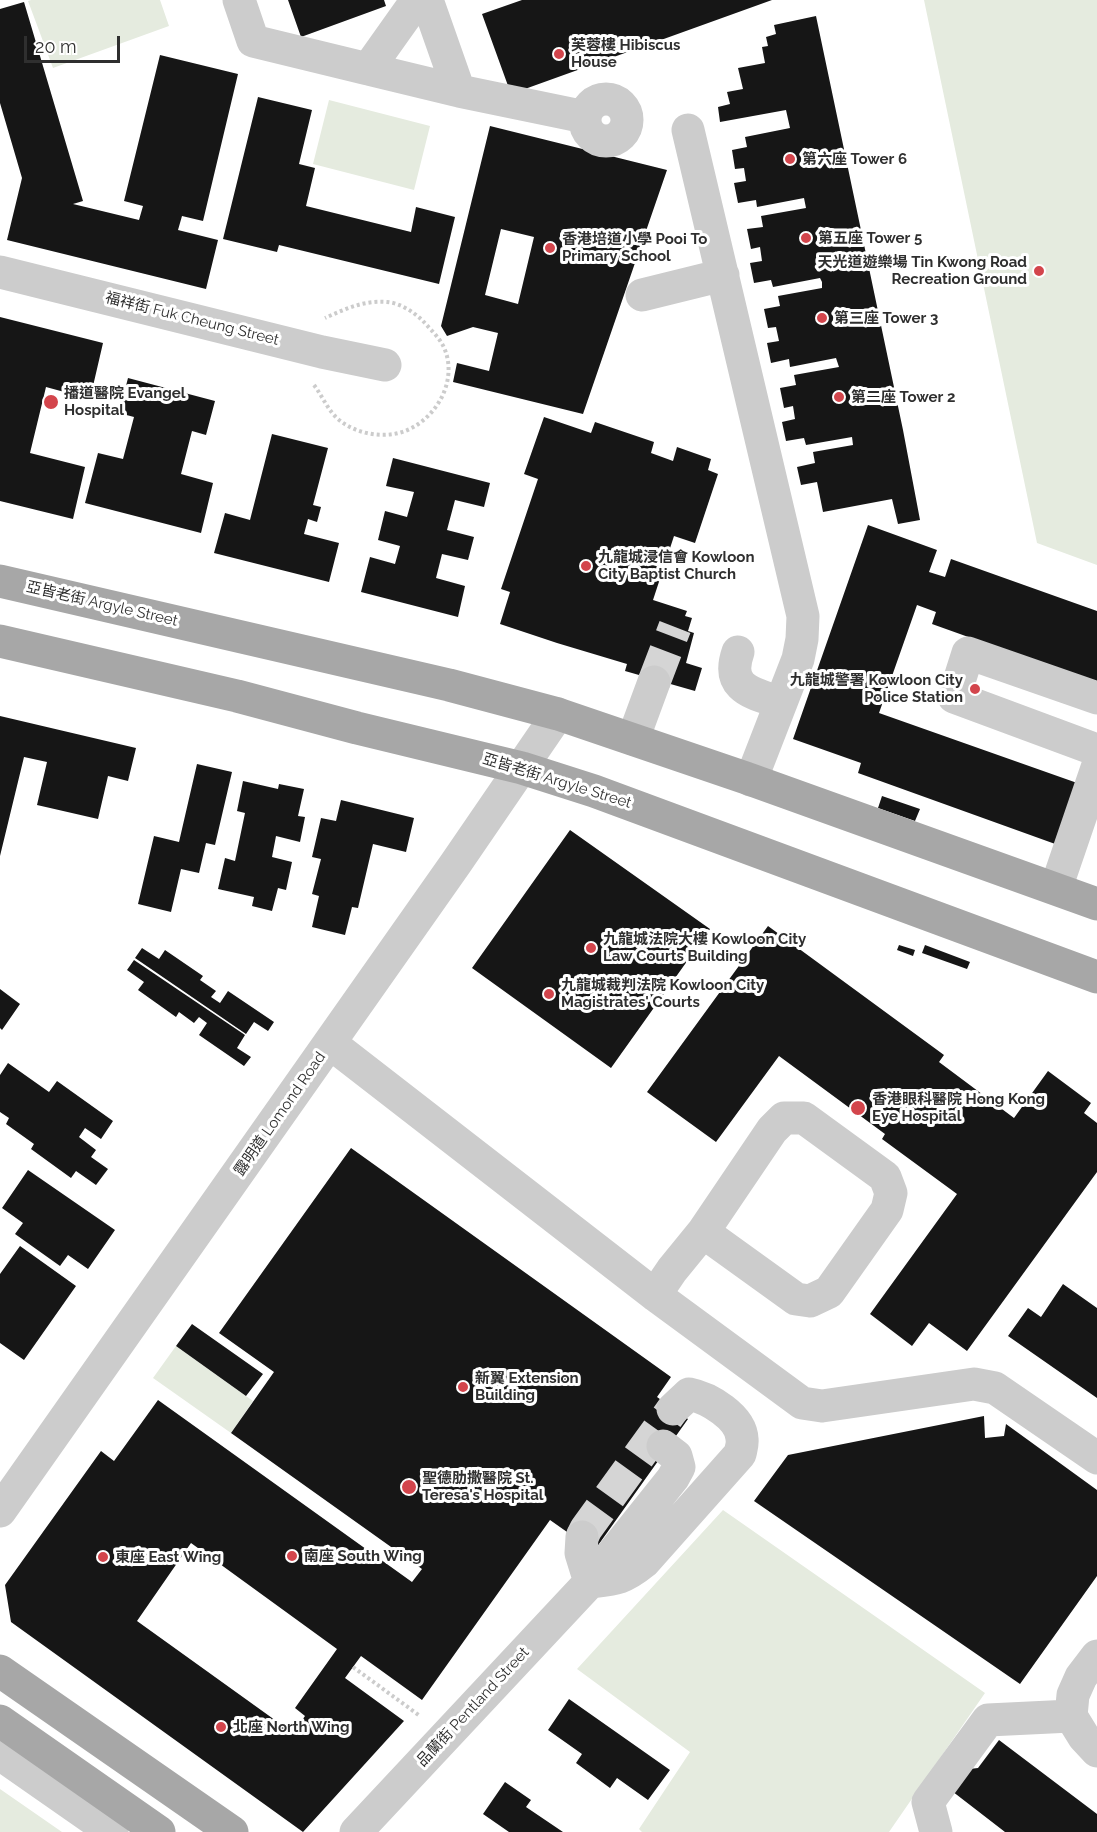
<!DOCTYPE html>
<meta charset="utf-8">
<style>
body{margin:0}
#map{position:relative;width:1097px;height:1832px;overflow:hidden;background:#fff;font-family:Raleway,sans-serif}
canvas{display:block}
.scale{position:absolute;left:24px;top:36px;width:96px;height:27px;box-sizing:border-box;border:3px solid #2f2f2f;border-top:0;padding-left:8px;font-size:18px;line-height:21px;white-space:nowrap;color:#2f2f2f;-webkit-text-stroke:4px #fff;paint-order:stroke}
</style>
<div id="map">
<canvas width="1097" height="1832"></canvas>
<div class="scale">20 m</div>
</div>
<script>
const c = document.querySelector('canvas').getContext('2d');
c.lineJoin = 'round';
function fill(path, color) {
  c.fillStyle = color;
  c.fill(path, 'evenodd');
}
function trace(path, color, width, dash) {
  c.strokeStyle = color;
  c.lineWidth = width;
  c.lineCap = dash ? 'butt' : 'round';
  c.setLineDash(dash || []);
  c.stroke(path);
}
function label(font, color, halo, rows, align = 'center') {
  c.font = font + ' Raleway,"Noto Sans TC",sans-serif';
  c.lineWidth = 6;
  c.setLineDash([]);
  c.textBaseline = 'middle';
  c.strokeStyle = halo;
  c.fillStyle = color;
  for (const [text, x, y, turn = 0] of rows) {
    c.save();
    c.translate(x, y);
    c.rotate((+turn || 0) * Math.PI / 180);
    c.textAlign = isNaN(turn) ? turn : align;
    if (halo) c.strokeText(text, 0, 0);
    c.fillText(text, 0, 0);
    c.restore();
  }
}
const green = new Path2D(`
 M31,0H160L169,26L53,68L28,1Z
 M924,0H1097V565L1037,543Z
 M329,100L430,126L414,190L313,164Z
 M176,1346L253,1401L231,1433L153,1378Z
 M723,1510L985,1693L889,1832H642L639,1829L690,1752L577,1669Z
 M0,1789L62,1832H0Z`);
const building = new Path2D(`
 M288,0H384L386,6L301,37Z
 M522,0H772L511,94L482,14Z
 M24,2L83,201L73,204L139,220L143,206L124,201L160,55L238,74L203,221L182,216L178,230L218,240L206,289L7,240L22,178L0,103V9Z
 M816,16L903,430L920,520L898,524L892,499L823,512L817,482L801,485L797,467L815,463L813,452L853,445L852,437L806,445L804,438L786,441L782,422L795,419L793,406L784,408L780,388L796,385L794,375L839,367L836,358L790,367L789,359L771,363L767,343L779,341L776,327L768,328L764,309L780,306L778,296L822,288V282L820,278L773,287L771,280L754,283L750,263L762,261L760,247L751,249L747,229L763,227L761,216L806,208L804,198L757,207L756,200L738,203L734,183L746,181L744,168L735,169L732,150L747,147L745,137L790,128L786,110L720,122L718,107L730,104L727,92L743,89L738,68L765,63L762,47L768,46L766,37L776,34L774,25Z
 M258,97L312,110L299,164L315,168L306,206L411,232L416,207L455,217L439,284L279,245L277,252L223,239Z
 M490,126L667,170L583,414L453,382L457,363L489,371L498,333L473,327L447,336L441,326ZM501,229L534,237L518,304L485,295Z
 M0,317L103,343L90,399L46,387L30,453L85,467L73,519L0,501Z
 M128,378L215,401L206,435L192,431L181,474L213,483L201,533L85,503L98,453L123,459L134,417L119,413Z
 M544,417L591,433L595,422L654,442L651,453L673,461L677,447L711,459L708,470L718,474L695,543L674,536L653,600L687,611L685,616L692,618L688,631L694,633L686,663L702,668L695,691L625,671L627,664L557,643L500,624L510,592L501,589L538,479L524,474Z
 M272,434L328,448L313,505L321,507L317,522L308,519L304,534L339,543L329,582L214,553L225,513L250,520Z
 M393,458L490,483L484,507L455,500L447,530L474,537L468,560L442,554L436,578L465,586L458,617L361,592L370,557L395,564L400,546L378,540L385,511L407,517L414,492L386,486Z
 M868,525L937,550L929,572L945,577L951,559L1097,611V683L932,624L936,612L917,605L879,713L1080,784L1058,845L858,773L861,763L793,739Z
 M0,716L136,748L128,781L108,776L98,819L37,805L47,762L24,757L0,856Z
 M197,764L232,772L215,845L206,843L199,873L181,869L171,912L138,904L154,836L179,842Z
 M243,781L278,789L279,784L304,789L298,816L305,817L300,842L276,836L272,857L292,862L286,890L278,888L272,911L252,906L254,897L218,889L225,858L235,861L245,813L237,811Z
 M882,796L920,809L915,821L878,808Z
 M341,800L414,818L406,852L373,844L358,908L352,907L345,935L312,927L319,896L312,894L321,859L312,857L321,818L336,821Z
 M570,830L710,929L611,1068L472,968Z
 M768,926L944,1055L939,1062L1014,1118L1048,1071L1091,1103L1084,1113L1097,1123V1172L967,1351L929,1323L912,1346L870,1314L957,1194L882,1139L885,1134L779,1056L716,1142L647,1092Z
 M899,945L915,950L913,956L897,950Z
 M925,945L970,962L967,969L922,953Z
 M142,948L159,959L165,950L203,976L200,980L216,991L211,997L220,1003L228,991L274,1022L268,1031L254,1022L246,1034L135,958Z
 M134,960L245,1035L237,1048L251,1057L244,1066L199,1035L207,1023L199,1017L194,1023L179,1012L176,1017L138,990L144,982L127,970Z
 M0,989L20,1004L2,1030L0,1028Z
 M8,1063L49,1092L57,1081L113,1121L101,1139L85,1128L79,1137L96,1150L91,1157L108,1169L96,1185L76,1171L71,1178L31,1149L34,1144L6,1124L9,1118L0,1112V1075Z
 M351,1148L671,1377L657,1397L688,1419L594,1551L550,1520L422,1700L361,1656L345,1678L404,1721L303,1832L11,1622L5,1585L101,1451L114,1461L158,1400L412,1582L422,1569L231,1433L274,1372L219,1333ZM191,1543L337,1649L295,1708L305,1716L293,1733L137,1621Z
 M28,1170L115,1230L88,1269L68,1255L60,1266L15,1234L23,1223L2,1208Z
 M20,1246L76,1286L24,1360L0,1343V1274Z
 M1063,1284L1097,1308V1398L1008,1336L1028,1308L1041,1317Z
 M192,1324L263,1374L246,1396L176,1346Z
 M984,1416L985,1438L1004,1436L1006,1424L1097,1490V1576L1020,1684L754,1501L788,1455Z
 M569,1699L670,1770L648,1800L617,1778L610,1788L576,1763L582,1754L548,1730Z
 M999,1740L1097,1814V1832H1005L948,1788L961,1770L978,1768Z
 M505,1782L531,1800L526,1807L563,1832H509L483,1814Z`);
const minorTunnel = new Path2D(`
 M654,682L675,627
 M582,1537L586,1529L673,1409`);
const path = new Path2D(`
 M314,385C323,397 327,409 338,419C353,432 375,437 394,434C430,428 459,386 445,350C441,339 431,330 423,321C414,312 400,303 387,302C364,300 345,309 325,318
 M353,1667L420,1716`);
const minor = new Path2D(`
 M239,0L253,41L368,69L417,0
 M427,0L459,91
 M368,69L459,91L585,117
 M585 120a21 21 0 1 1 42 0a21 21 0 1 1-42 0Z
 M688,130L803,616L802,639L798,659L751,780
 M0,272L322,352L385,365
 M642,295L723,275
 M738,652C725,689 753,693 781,703
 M1097,698L968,653L954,697L1097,750
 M633,739L654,682
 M1056,888L1097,768
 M330,1043L655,1295L802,1403L822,1406L974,1384L995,1388L1097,1458
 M655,1295L672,1270L703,1232L772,1130L784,1118H804L885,1177L891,1193L887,1210L829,1292L810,1301L796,1299L703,1232
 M0,1511L456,863L558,714
 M582,1537L581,1553L590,1582
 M590,1582C616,1579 623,1579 644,1562L740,1454C741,1449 743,1443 742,1439C741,1417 709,1398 689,1394L673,1409
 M1097,1656L1081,1677L1073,1695L1071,1716L1084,1737L1097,1751
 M0,1754L112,1832
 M356,1832L590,1582L673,1478L679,1467L676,1456L663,1446
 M936,1832L928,1802L988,1720L1071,1716`);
const major = new Path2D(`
 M0,581L449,685L558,714L746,778L1097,904
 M0,641L237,696L357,728L522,768L594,791L1097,977
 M0,1671L232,1832
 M0,1721L159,1832`);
const markers = [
 [559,54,6,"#d3454c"],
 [790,159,6,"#d3454c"],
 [806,238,6,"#d3454c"],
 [550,248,6,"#d3454c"],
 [1039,271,6,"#d3454c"],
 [822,318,6,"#d3454c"],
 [839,397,6,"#d3454c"],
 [51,402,8,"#d3454c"],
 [586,566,6,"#d3454c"],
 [975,689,6,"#d3454c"],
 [591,948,6,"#d3454c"],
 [549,994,6,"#d3454c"],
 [858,1108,8,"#d3454c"],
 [463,1387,6,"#d3454c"],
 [409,1487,8,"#d3454c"],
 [292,1556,6,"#d3454c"],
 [103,1557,6,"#d3454c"],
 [221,1727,6,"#d3454c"]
];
const poiNames = [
 ["芙蓉樓 Hibiscus",571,45],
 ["House",571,62],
 ["第六座 Tower 6",802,159],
 ["第五座 Tower 5",818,238],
 ["香港培道小學 Pooi To",562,239],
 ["Primary School",562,256],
 ["天光道遊樂場 Tin Kwong Road",1027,262,"right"],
 ["Recreation Ground",1027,279,"right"],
 ["第三座 Tower 3",834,318],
 ["播道醫院 Evangel",64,393],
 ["Hospital",64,410],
 ["第二座 Tower 2",851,397],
 ["九龍城浸信會 Kowloon",598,557],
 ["City Baptist Church",598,574],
 ["九龍城警署 Kowloon City",963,680,"right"],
 ["Police Station",963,697,"right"],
 ["九龍城法院大樓 Kowloon City",603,939],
 ["Law Courts Building",603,956],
 ["九龍城裁判法院 Kowloon City",561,985],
 ["Magistrates' Courts",561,1002],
 ["香港眼科醫院 Hong Kong",872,1099],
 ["Eye Hospital",872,1116],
 ["新翼 Extension",475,1378],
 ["Building",475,1395],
 ["聖德肋撒醫院 St.",422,1478],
 ["Teresa's Hospital",422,1495],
 ["南座 South Wing",304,1556],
 ["東座 East Wing",115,1557],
 ["北座 North Wing",233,1727]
];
const streetNames = [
 ["福祥街 Fuk Cheung Street",192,319,14],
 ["亞皆老街 Argyle Street",102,604,13],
 ["亞皆老街 Argyle Street",557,781,17],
 ["露明道 Lomond Road",280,1114,-55],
 ["品蘭街 Pentland Street",473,1707,-47]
];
fill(green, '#e5ebdf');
fill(building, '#161616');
trace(minorTunnel, '#d5d5d5', 33, [33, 16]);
trace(path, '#ccc', 4, [3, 3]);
trace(minor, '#ccc', 33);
trace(major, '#a7a7a7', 33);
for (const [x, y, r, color] of markers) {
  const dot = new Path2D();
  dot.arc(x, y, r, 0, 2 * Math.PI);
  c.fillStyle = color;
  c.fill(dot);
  trace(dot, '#fff', 2);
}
label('bold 15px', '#2f2f2f', '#fff', poiNames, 'left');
label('15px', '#2f2f2f', '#fff', streetNames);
</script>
